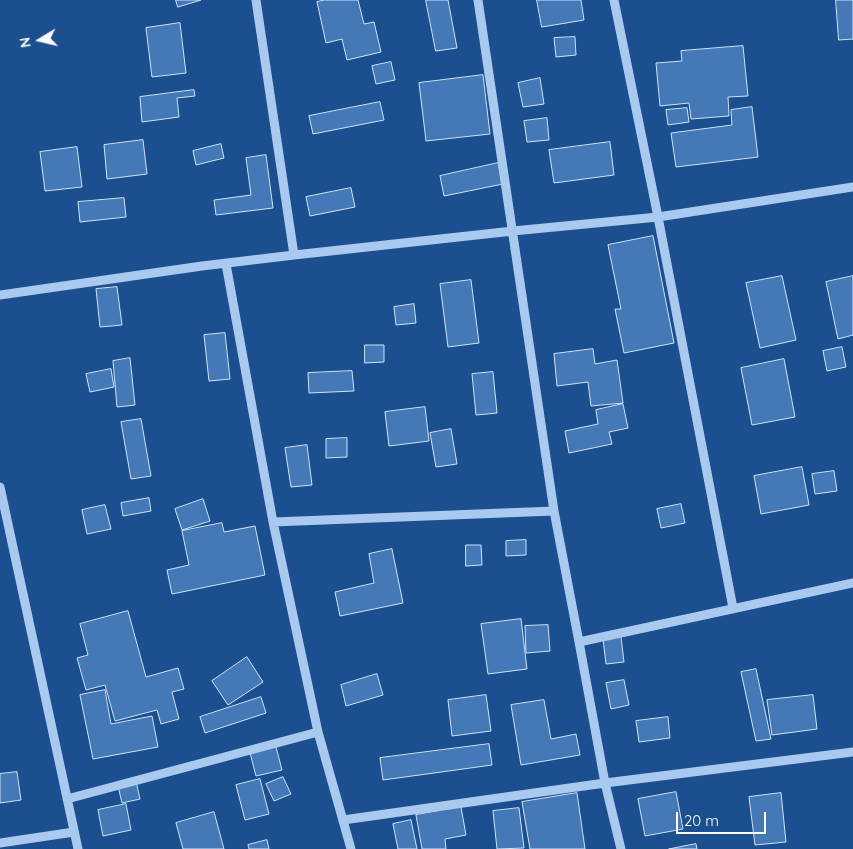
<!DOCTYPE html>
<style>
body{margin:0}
#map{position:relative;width:853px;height:849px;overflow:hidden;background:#1b4f8f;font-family:Quicksand,sans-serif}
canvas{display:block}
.north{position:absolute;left:15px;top:15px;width:50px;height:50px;-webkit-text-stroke:4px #1b4f8f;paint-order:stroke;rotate:261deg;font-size:14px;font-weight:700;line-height:20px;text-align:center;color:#fff}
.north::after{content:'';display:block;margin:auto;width:18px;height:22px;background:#fff;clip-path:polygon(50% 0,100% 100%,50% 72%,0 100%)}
.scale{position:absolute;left:676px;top:812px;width:90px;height:22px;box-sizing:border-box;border:2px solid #fff;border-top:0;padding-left:6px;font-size:15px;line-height:18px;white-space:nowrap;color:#fff;-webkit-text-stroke:4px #1b4f8f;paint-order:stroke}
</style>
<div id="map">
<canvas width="853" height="849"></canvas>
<div class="north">N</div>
<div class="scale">20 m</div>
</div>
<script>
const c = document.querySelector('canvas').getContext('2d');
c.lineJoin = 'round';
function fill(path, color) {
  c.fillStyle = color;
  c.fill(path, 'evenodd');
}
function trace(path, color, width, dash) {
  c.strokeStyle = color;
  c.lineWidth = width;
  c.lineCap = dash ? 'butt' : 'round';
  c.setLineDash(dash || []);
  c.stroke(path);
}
const building = new Path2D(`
 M176,0H201L178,7Z
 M325,0H358L364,24L374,22L381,52L347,60L342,39L326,43L317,2Z
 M426,0H448L457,48L436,51Z
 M537,0H581L584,20L542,27Z
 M836,0H853V39L839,40Z
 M180,23L186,73L152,77L146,28Z
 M575,37L576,55L556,57L554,38Z
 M743,46L748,96L728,97L729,116L691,119L689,103L660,106L656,63L682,61L681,51Z
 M391,62L395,80L376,84L372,66Z
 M483,75L490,134L426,141L419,83Z
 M540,78L544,104L523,107L518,83Z
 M194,90L195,96L177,98L179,117L142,122L140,97Z
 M380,102L384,120L313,134L309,116Z
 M752,107L758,157L676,167L671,133L732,125L731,110Z
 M687,108L689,122L668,125L666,110Z
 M547,118L549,140L527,142L524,121Z
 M143,140L147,174L107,179L104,145Z
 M610,142L614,175L554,183L549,150Z
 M221,144L224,158L196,165L193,151Z
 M77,147L82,187L45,191L40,152Z
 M266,155L273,208L216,215L214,200L251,195L246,158Z
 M498,163L503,184L444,196L440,176Z
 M351,188L355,207L310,216L306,197Z
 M124,198L126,217L80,222L78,202Z
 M653,236L674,343L624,353L615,309H621L608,245Z
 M782,276L796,340L760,348L746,283Z
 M853,276V335L838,339L826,282Z
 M471,280L479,343L448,347L440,284Z
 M117,287L122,325L100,327L96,289Z
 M414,304L416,323L396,325L394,307Z
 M225,333L230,379L209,381L204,335Z
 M365,345H384V362L365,363Z
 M842,347L846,367L827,371L823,351Z
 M593,349L595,364L617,360L623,403L591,406L588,382L557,386L554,354Z
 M130,358L135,405L117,407L113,361Z
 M784,359L795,417L752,425L741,368Z
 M111,369L114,387L90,392L86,374Z
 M352,371L354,391L309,393L308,373Z
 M493,372L497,413L476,415L472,374Z
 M623,404L628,428L609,432L612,444L569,453L565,431L598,424L596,410Z
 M425,407L429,441L389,446L385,412Z
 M141,419L151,476L131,479L121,422Z
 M451,429L457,464L436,467L430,433Z
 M347,438V457L326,458V439Z
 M307,445L312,485L291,487L285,448Z
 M802,467L809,505L761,514L754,476Z
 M834,471L837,491L815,494L812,474Z
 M149,498L151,511L123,516L121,503Z
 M203,499L210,521L182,530L175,509Z
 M681,504L685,523L661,528L657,509Z
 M105,505L111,529L87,534L82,510Z
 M222,523L224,532L255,526L265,575L172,594L167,570L189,565L182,531Z
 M526,540V555L506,556V541Z
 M466,545H481L482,565L466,566Z
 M392,549L403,603L340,616L335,592L374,583L369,554Z
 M128,611L146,677L178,668L184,689L172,692L179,719L161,724L157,710L115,721L105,685L86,690L77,658L88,655L80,624Z
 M521,619L527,669L488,674L481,624Z
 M548,625L550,651L526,653L525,626Z
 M621,637L624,662L606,664L603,639Z
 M247,657L263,682L228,705L212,681Z
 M756,669L771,739L756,741L741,672Z
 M377,674L383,695L346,706L341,685Z
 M624,680L629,705L611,709L606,683Z
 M105,690L111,724L152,716L158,747L93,759L80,695Z
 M486,695L491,731L452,736L448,700Z
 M813,695L817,729L772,735L767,700Z
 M261,697L266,713L205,733L200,717Z
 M544,700L551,739L576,734L580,755L521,765L511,705Z
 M668,717L670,738L639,742L636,721Z
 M275,743L282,770L256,776L249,749Z
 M489,744L492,765L383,780L380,758Z
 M17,772L21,800L0,803V774Z
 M283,777L291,794L274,801L266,784Z
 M260,779L269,814L245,820L236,785Z
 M136,781L140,799L122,803L118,786Z
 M676,792L683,829L645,836L638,799Z
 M577,793L585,849H530L522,802Z
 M781,793L786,842L755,845L749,797Z
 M126,804L131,830L103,836L98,810Z
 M461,807L466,835L445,839L446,849H422L416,815Z
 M519,808L524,848L497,849L493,811Z
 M214,812L224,849H183L176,823Z
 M411,820L417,849H398L393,824Z
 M267,840L269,849H249L248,845Z
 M696,844L697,849H669Z`);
const minor = new Path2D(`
 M256,0L294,255
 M478,0L554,511L579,642L605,783L621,849
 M614,0L658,217L733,608
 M226,264L273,522L318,732L351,849
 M0,295L202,266L294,255L513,231L658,217L853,187
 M0,487L78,849
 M273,522L554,511
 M579,642L853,583
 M67,799L318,732
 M343,820L605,783L853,752
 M0,843L74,832`);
fill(building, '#4478b7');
trace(building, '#cfe3fa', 1);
trace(minor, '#a9c9ee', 9);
</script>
